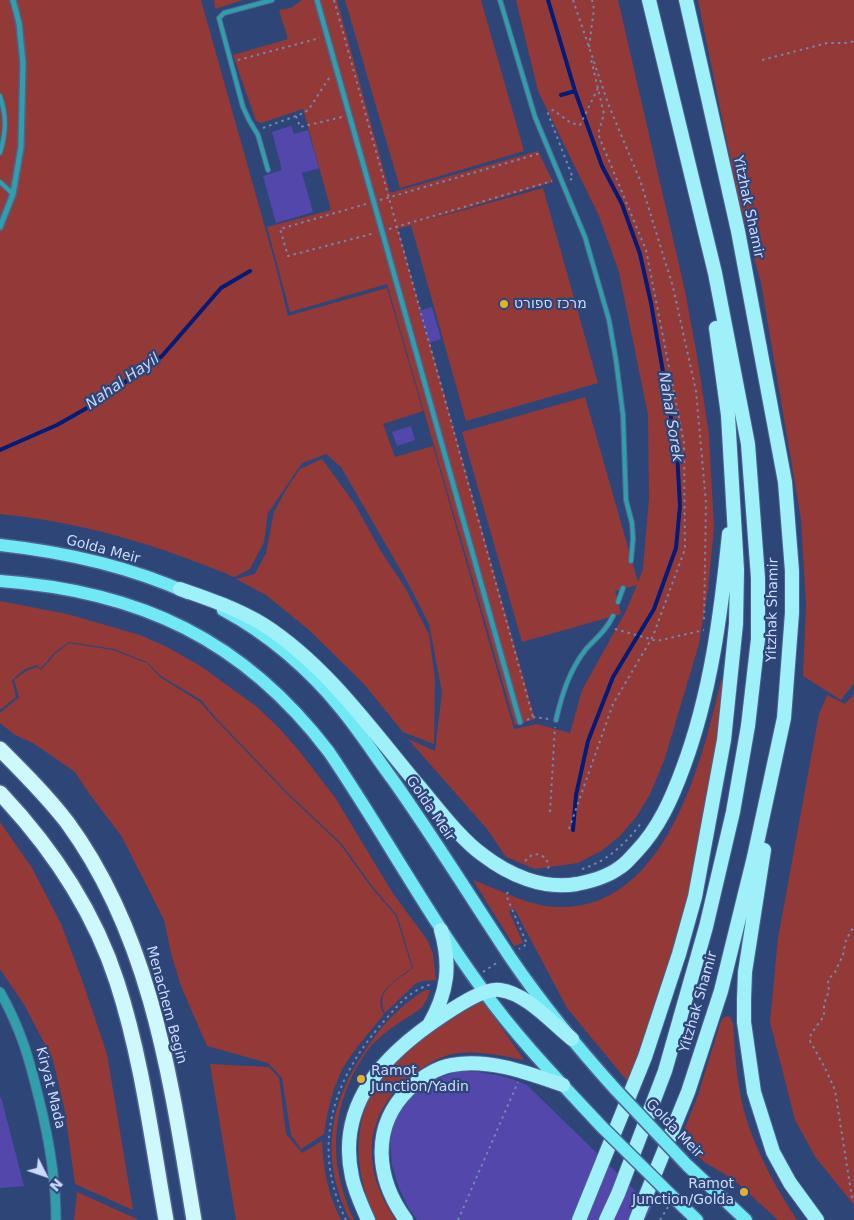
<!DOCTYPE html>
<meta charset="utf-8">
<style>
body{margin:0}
#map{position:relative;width:854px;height:1220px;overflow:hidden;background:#2e4578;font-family:"DejaVu Sans",sans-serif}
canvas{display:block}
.north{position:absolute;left:20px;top:1150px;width:50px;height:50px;-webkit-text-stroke:4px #2e4578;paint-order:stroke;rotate:131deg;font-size:14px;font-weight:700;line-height:20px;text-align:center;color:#ccdbfa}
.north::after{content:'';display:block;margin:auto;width:18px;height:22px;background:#ccdbfa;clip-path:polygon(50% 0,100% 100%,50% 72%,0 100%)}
</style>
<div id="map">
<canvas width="854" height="1220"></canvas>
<div class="north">N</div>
</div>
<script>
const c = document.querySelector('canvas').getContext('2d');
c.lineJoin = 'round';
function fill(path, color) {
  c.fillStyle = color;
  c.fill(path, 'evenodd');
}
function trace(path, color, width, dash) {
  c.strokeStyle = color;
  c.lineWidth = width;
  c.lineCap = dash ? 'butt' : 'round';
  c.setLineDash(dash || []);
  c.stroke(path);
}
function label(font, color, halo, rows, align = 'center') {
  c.font = font + ' "DejaVu Sans","Noto Sans Hebrew",sans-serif';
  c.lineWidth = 4.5;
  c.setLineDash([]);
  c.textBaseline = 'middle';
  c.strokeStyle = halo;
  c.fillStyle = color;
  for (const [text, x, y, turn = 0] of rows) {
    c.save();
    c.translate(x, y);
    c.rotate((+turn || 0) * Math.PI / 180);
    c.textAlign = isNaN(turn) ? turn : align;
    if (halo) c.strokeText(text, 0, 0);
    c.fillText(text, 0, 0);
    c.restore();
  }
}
const green = new Path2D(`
 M0,0H201L275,263L288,316L387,288L423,411L383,424L395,457L433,446L514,729L537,724L570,733L582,690L625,613L637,585L615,591L621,614L522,642L462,432L585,397L638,582L643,569L649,498L648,415L619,272L599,216L538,91L516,0H618L685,291L698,362L709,435L714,528L708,589L699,644L664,761L650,794L637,816L620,836L601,851L578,863L535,869L506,857L487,829L408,739L435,751L442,692L429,624L407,581L341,467L326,454L302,463L268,513L264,542L250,569L234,577C158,545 82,522 0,514Z
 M214,0H243L215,9Z
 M302,0H337L390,193L538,151L553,182L421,222L543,188L598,383L466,421L411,225L398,229L535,719L515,725L387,284L290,312L267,227L331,210L303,109L261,123L256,121L233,55L288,39L279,10L291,8Z
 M345,0H481L524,151L400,188Z
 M698,0H854V683L841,700L803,676L806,604L801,519L761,283L738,197Z
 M322,459L354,503L382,553L406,589L429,635L435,679L434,744L403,732L364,684L309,630L266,595L236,579L255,574L266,553L274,512L287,488L300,469Z
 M0,601L67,614L140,635L167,647L202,667L257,707L279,728L300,752L336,799L392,892L428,941L433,954L436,980L422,981L415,984L385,1013C374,990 398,980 413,968L397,915L372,886L342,844L287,792L216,718L201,700L161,676L147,662L114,649L69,642L55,652L40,669L37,665L25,669L12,680L16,697L0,710Z
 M69,643L113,650L147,663L160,677L200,702L215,719L286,793L340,844L371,887L396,916L412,968C397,979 371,993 384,1014C370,1032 353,1050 342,1070C332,1089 327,1114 324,1134L301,1149L291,1135L282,1078L268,1063L207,1046L181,986L171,953L164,920L122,837L88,792L75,772L33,743L15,735L0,723V713L19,697L14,680L26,671L37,667L41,670L56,653Z
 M721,680H726L718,758L689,892L673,952L628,1082L567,1008L514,908L509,911L523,943L514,946L473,880C495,888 522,902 545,906C662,922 701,767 721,680Z
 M854,694V1205L816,1158L795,1120L770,1022L778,938L819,714L827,695L845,704Z
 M0,822L32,868L61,924L81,977L107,1054L133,1210L75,1184L65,1112L53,1060L25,1006L0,969Z
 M425,990H430C428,996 426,1002 422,1007C416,1013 407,1017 400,1022C391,1028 383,1034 376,1041C367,1049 360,1062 354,1072C329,1123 331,1170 354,1220H350C321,1162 327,1109 362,1055C378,1029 399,1006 425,990Z
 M483,1001L524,1060C503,1056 481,1051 460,1053C444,1054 431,1062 418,1071C363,1109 359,1167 396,1220H376C340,1141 361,1076 433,1029C449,1019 467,1010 483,1001Z
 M727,1016L730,1017L733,1023C735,1056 737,1090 747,1121C758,1155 777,1190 797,1220H778L733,1179L704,1162L681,1138L698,1095L720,1024L722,1019Z
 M210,1064L269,1067L279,1078L286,1134L302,1153L322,1141C323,1168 328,1195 341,1220H236Z
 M77,1192L139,1220H74Z`);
const stream = new Path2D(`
 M548,0L575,91L602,166L622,204L640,254L651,303L677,452L680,506L676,548L654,609L613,677L588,741L576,795L573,830
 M561,95L575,91
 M0,450L57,425L94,404L162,356L221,288L250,271`);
const building = new Path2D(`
 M291,126L294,134L308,130L319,168L302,173L313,212L276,223L263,176L282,170L272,132Z
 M432,307L441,339L429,343L419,311Z
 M411,426L415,440L397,446L392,432Z
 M459,1071L478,1072L496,1075L512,1079L527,1085L652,1207L645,1220H417L408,1207L399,1188L392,1165L390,1141L393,1124L402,1107L425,1083Z
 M0,1097H1L24,1186L0,1188Z`);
const path = new Path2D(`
 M334,0L533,717
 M573,0L609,106L640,180L673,287L696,391L706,503L704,623
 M589,47L594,9L592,0
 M238,60L320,38
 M762,60L827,43H848L854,41
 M296,116L300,127L342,117
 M263,128L304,113L309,109L331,75
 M570,180L573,178L548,114L549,111L553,110L571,123L580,125L598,88
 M380,200L541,153
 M366,204L280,229L288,256L375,233
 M389,229L552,181
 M615,629L657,641L704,630
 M527,720L533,717L549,719
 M550,812L555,727
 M569,829L613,704L653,636L685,549L684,443L646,250L598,134L604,114L591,59
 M525,861L533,854C545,854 550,861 548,873
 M582,869C608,861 627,842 642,822
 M508,892L506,895L527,944L519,949
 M483,972L498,962
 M852,1198L835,1090L825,1068L810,1041L811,1034L824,1016V1004L829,991L828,980L835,972L843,955L846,940L854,926
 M346,1220C310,1146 333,1078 385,1020C399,1004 411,989 433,984
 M458,1220L518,1082
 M660,1220L668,1207`);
const service = new Path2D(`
 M500,0L535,117L585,237L609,320L616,360L623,415L626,500L632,523L633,539L631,561
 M0,96C7,117 6,133 0,153
 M268,170L258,135L249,120L243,107L219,18L224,13L272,0
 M0,182L13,194
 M618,602L623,588
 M556,720C562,694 569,671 586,649C596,638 606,631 613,616`);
const pedestrian = new Path2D(`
 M317,0L520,722`);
const minor = new Path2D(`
 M0,227L13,194L21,147L23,63L19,23L13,0`);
const tertiary = new Path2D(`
 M0,992C21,1029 29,1058 39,1099C49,1139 56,1178 56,1220`);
const primary = new Path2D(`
 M0,545C64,552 128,566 188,593
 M0,581C140,591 244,640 329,752C382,830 427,914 483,990C517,1038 562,1084 602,1127
 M223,610C268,634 310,670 342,710C360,732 376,757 393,780C434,838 471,898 510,957C542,1004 578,1048 616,1090
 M687,1165L746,1220
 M674,1198L697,1220`);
const trunk = new Path2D(`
 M180,589C209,599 238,609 264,625C326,665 371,729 417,784C436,806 460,839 483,855C509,875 543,890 577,884C592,881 607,877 619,868C626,864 631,857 636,852C659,828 672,798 683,768C711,693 721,613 729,534
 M764,850L745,972L744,999V1022L754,1092L773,1152L790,1183L817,1220
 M429,1025C448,992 451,965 441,930
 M368,1220C362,1206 355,1192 352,1177C336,1103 385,1054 442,1016C456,1007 483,988 500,990C526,993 552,1023 572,1039
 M406,1220C376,1179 370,1127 409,1089C421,1078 435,1068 452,1065C489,1058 528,1073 563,1085
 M579,1220L645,1057L679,954L695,897L724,740L736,624L737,570L728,415L716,328
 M606,1220L618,1194L665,1071L706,927L733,812L748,726L758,639V578L748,444L715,273L649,0
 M636,1220L688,1092L721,991L754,857L784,718L792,613V571L785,482L738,231L686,0`);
const motorway = new Path2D(`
 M0,749C23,772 47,796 67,822C152,938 171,1082 194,1220
 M0,793C51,847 94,911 117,982C142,1059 152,1141 166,1220`);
const primaryBridge = new Path2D(`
 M616,1090L687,1165
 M602,1127L674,1198`);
const markers = [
 [504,304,5,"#e2af34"],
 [361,1079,5,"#e2af34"],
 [744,1192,5,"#e2af34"]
];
const streetNames = [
 ["Yitzhak Shamir",748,207,78],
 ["Golda Meir",103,550,15],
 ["Yitzhak Shamir",773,610,-89],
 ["Golda Meir",430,809,56],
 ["Yitzhak Shamir",699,1002,-74],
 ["Menachem Begin",166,1005,75],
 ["Kiryat Mada",50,1088,76],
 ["Golda Meir",674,1129,46]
];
const poiNames = [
 ["מרכז ספורט",514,304],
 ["Ramot",371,1071],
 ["Junction/Yadin",371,1087],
 ["Ramot",734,1184,"right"],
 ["Junction/Golda",734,1200,"right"]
];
const waterNames = [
 ["Nahal Hayil",123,382,-35],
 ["Nahal Sorek",670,417,81]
];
fill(green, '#933a38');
trace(stream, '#031c77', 4);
fill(building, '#5347ac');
trace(service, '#4e6392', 6);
trace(pedestrian, '#4e6392', 7);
trace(minor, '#4e6392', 8);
trace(tertiary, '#4e6392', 11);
trace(primary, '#4e6392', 15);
trace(trunk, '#4e6392', 16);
trace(motorway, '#4e6392', 18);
trace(path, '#7286b0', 2, [2.5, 4]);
trace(service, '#319fa9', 4);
trace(pedestrian, '#319fa9', 4.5);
trace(minor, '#319fa9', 5);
trace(tertiary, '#319fa9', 9);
trace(primary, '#70e9f5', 12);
trace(trunk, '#9ff0f8', 14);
trace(motorway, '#cef8fc', 15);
trace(primaryBridge, '#4e6392', 15, []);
trace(primaryBridge, '#70e9f5', 12);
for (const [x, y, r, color] of markers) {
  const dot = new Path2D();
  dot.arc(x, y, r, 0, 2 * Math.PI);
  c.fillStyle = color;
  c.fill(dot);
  trace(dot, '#2e4578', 2);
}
label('14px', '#ccdbfa', '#2e4578', streetNames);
label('14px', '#ccdbfa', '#2e4578', poiNames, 'left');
label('italic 15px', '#c8d4ed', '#2e4578', waterNames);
</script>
